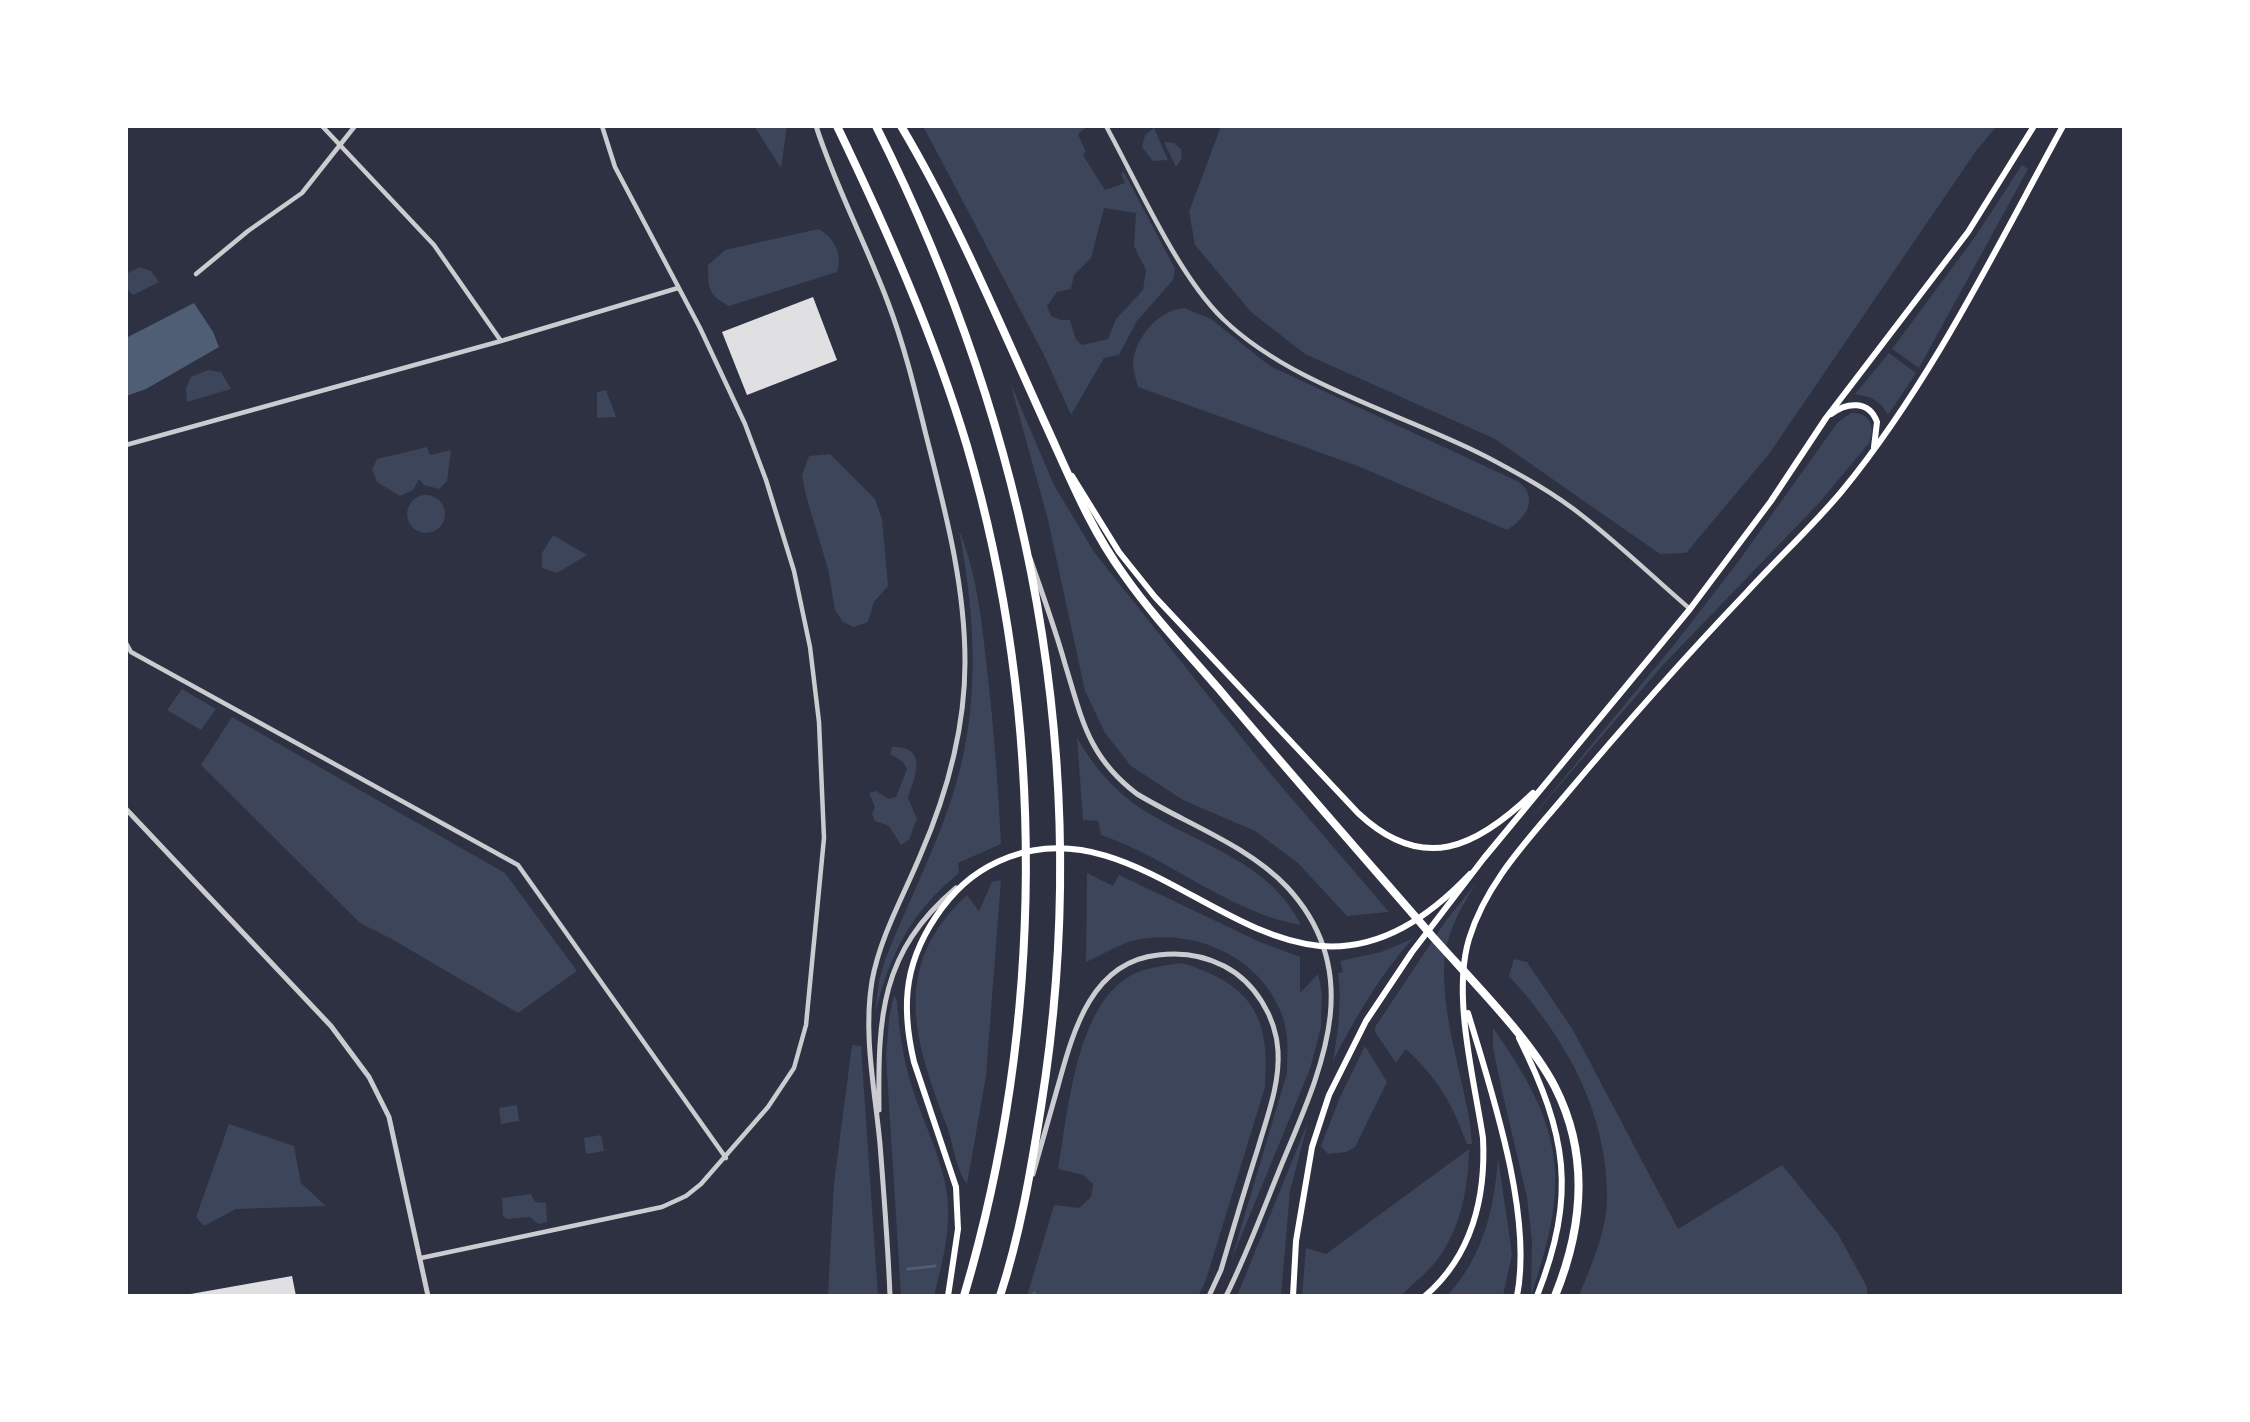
<!DOCTYPE html>
<style>
body{margin:0}
#map{position:relative;width:2250px;height:1422px;overflow:hidden;background:#2d3142;font-family:"Nunito Sans",sans-serif}
canvas{display:block}
.frame{position:absolute;inset:0;border:128px solid #fff;pointer-events:none}
</style>
<div id="map">
<canvas width="2250" height="1422"></canvas>
<div class="frame"></div>
</div>
<script>
const c = document.querySelector('canvas').getContext('2d');
c.lineJoin = 'round';
function fill(path, color) {
  c.fillStyle = color;
  c.fill(path, 'evenodd');
}
function trace(path, color, width, dash) {
  c.strokeStyle = color;
  c.lineWidth = width;
  c.lineCap = dash ? 'butt' : 'round';
  c.setLineDash(dash || []);
  c.stroke(path);
}
const green = new Path2D(`
 M754,126H787L781,168Z
 M923,126H1088L1078,134L1086,152L1083,155L1105,190L1125,183L1121,174L1124,172L1175,269L1173,280L1137,321L1119,355L1104,358L1071,415L1043,353ZM1104,208L1136,213L1134,246L1146,270L1143,290L1116,319L1108,339L1082,345L1076,340L1070,320H1061L1051,316L1047,306L1057,292L1071,289L1074,275L1091,258Z
 M1221,126H1997L1976,151L1769,454L1686,553L1660,554L1495,439L1305,354L1251,312L1195,245L1189,212Z
 M1154,128L1168,160L1153,161L1142,147L1145,135Z
 M1164,142L1174,143L1181,149L1182,158L1176,167Z
 M2022,165L2028,169L1919,368L1892,349L1975,237Z
 M818,229C834,236 843,255 837,272L729,306C708,295 708,288 708,265L725,250Z
 M140,267L151,271L159,282L133,295L126,288V274Z
 M1184,308L1211,319L1270,366L1519,482C1540,499 1525,519 1507,530L1360,467L1138,387C1136,379 1133,371 1133,363C1135,338 1158,310 1184,308Z
 M1889,353L1916,373L1888,415C1881,401 1870,396 1855,394Z
 M208,370L221,372L231,389L187,402L186,388L191,377Z
 M1010,382L1054,485L1094,552L1269,772L1389,912L1347,916L1298,863L1255,831L1183,800L1131,766L1105,733L1085,691L1048,520Z
 M606,390L616,417L597,418V392Z
 M1851,413C1870,412 1876,427 1869,443L1819,503L1663,665L1522,829L1673,646L1735,566L1838,422Z
 M427,447L430,455L451,450L447,481L439,489L424,485L419,479L413,490L400,496L377,482L372,469L377,459Z
 M830,454L875,499L882,519L888,586L874,602L868,622L854,627L843,622L835,610L828,569L806,496L802,475L809,456Z
 M407 514a19 19 0 1 1 38 0a19 19 0 1 1-38 0Z
 M959,530C977,574 982,622 987,669C994,727 998,786 1001,844L958,863L959,873C910,913 890,954 875,1014L879,980L885,960C906,906 933,855 951,800C981,711 976,621 959,530Z
 M553,535L587,555L557,573L542,568V553Z
 M182,689L216,709L201,730L167,710Z
 M232,717L505,873L577,971L518,1013L390,938L360,923L201,765Z
 M1077,738C1095,768 1115,792 1145,811C1201,846 1269,861 1301,925C1229,913 1170,858 1101,835L1098,821L1083,820Z
 M892,747C929,746 915,777 908,798L917,819L909,840L901,845L889,826L875,821L872,814L875,807L869,793L876,791L889,799L896,797L907,769L903,762L890,754Z
 M1087,873L1113,886L1119,875L1260,942L1300,957V993L1318,974L1322,993L1321,1027L1310,1069L1231,1261L1287,1073C1287,1055 1289,1036 1283,1018C1263,957 1193,926 1132,941C1117,945 1101,956 1086,962Z
 M1001,880L986,1076L967,1184C957,1173 952,1139 946,1124C914,1039 890,966 967,895L979,911L992,882Z
 M1476,883C1463,905 1448,929 1445,955C1439,1008 1462,1072 1470,1124L1472,1144H1467C1452,1103 1438,1079 1406,1049L1396,1063L1375,1032V1027L1445,922Z
 M1412,939C1379,977 1356,1016 1333,1061C1338,1031 1342,1003 1338,973L1343,972L1340,961L1381,952Z
 M1514,959L1527,962L1573,1030L1678,1229L1782,1165L1838,1234L1867,1287V1296H1579C1591,1266 1606,1233 1607,1200C1608,1113 1566,1038 1509,976Z
 M1182,963C1251,984 1271,1016 1265,1087L1206,1280L1198,1296H1027L1054,1205L1079,1208L1091,1197L1093,1184L1083,1175L1058,1169C1068,1113 1075,1014 1125,979C1142,967 1163,966 1182,963Z
 M894,995L897,1001C899,1030 903,1058 912,1087C924,1125 946,1165 948,1205C950,1236 941,1267 934,1296H901L886,1057L889,1018Z
 M1493,1028C1564,1129 1571,1179 1531,1296L1532,1241L1527,1198L1502,1091L1493,1048Z
 M852,1045L861,1046L878,1296H828L834,1183Z
 M1365,1046L1387,1082L1355,1147L1346,1152L1328,1154L1321,1146L1340,1097Z
 M517,1105L519,1121L501,1124L499,1108Z
 M1308,1122L1290,1191L1281,1296H1237Z
 M229,1124L294,1146L301,1183L326,1206L236,1209L204,1226L196,1217Z
 M601,1135L604,1151L586,1154L584,1138Z
 M1469,1149C1468,1200 1456,1251 1413,1284C1409,1288 1404,1294 1399,1296C1387,1300 1319,1296 1302,1296L1306,1248L1326,1254Z
 M1498,1158L1512,1254L1503,1296H1447C1483,1256 1494,1211 1498,1158Z
 M531,1194L535,1202L546,1203L547,1222L538,1224L530,1217L507,1219L503,1216L502,1198Z`);
const water = new Path2D(`
 M194,303L213,332L219,347L146,389L126,396V338Z`);
const stream = new Path2D(`
 M908,1269L935,1266
 M1034,1293L1037,1296`);
const building = new Path2D(`
 M813,297L837,360L747,395L722,332Z
 M292,1276L296,1296H185V1295Z`);
const minor = new Path2D(`
 M322,126L434,245L501,341
 M1106,126C1138,184 1177,274 1223,319C1291,385 1404,414 1487,457C1521,475 1554,493 1584,517C1621,546 1654,578 1690,609
 M196,274L248,231L302,193L355,126
 M126,445L501,341L678,288
 M126,643L131,652L518,865L726,1158
 M421,1258L662,1207L686,1196L701,1184L768,1107L794,1068L806,1025L824,838L819,722L810,647L794,571L766,480L745,424L700,328L615,167L602,126`);
const tertiary = new Path2D(`
 M816,126C835,185 865,242 887,300C904,344 915,390 926,435C945,510 965,584 965,662C965,730 947,794 920,856C903,897 880,937 872,981C863,1035 875,1090 880,1144C884,1195 888,1245 890,1296
 M1030,558C1042,593 1055,628 1065,664C1082,719 1088,757 1137,794C1185,823 1249,846 1287,887C1369,975 1319,1074 1281,1166C1263,1210 1247,1254 1226,1296
 M126,809L331,1026L369,1077L389,1117L428,1296
 M879,1110C878,1017 880,952 956,888
 M1033,1174C1041,1145 1050,1115 1058,1086C1073,1032 1091,962 1158,955C1181,952 1203,955 1224,966C1255,982 1276,1017 1278,1051C1280,1084 1267,1117 1258,1148C1245,1189 1233,1229 1221,1270L1209,1296`);
const secondary = new Path2D(`
 M1831,414C1847,402 1869,400 1877,422L1874,447
 M1072,476L1119,552L1155,597L1358,813C1423,874 1476,848 1533,793
 M1468,1013C1492,1093 1533,1215 1517,1296
 M1519,1038C1567,1135 1577,1194 1537,1296
 M948,1296L958,1229L956,1187L914,1062C900,1003 905,958 942,908C960,884 980,868 1009,857C1122,815 1214,936 1320,946C1381,951 1430,916 1470,874
 M1293,1296L1296,1241L1312,1147L1329,1095L1366,1021L1412,952L1484,858L1690,609L1771,501L1826,418L1968,232L2034,126
 M1425,1296C1472,1256 1486,1197 1483,1138C1474,1079 1452,995 1469,939C1486,883 1527,841 1563,798C1622,728 1683,659 1746,593C1778,558 1812,527 1842,491C1932,381 1995,250 2063,126`);
const trunk = new Path2D(`
 M901,126C957,220 999,322 1044,421C1069,475 1089,527 1124,575C1152,615 1186,651 1218,688C1288,771 1360,853 1432,936C1470,979 1529,1037 1555,1087C1590,1156 1583,1227 1555,1296`);
const motorway = new Path2D(`
 M837,126C887,230 934,336 967,446C1047,720 1045,1023 964,1296
 M876,126C1030,434 1096,764 1041,1107C1031,1170 1020,1235 1000,1296`);
fill(green, '#3c4559');
fill(water, '#4f5d75');
trace(stream, '#4f5d75', 3);
fill(building, '#e0e0e3');
trace(minor, '#caccd0', 4.5);
trace(tertiary, '#caccd0', 5);
trace(secondary, '#fff', 6);
trace(trunk, '#fff', 8);
trace(motorway, '#fff', 8);
</script>
